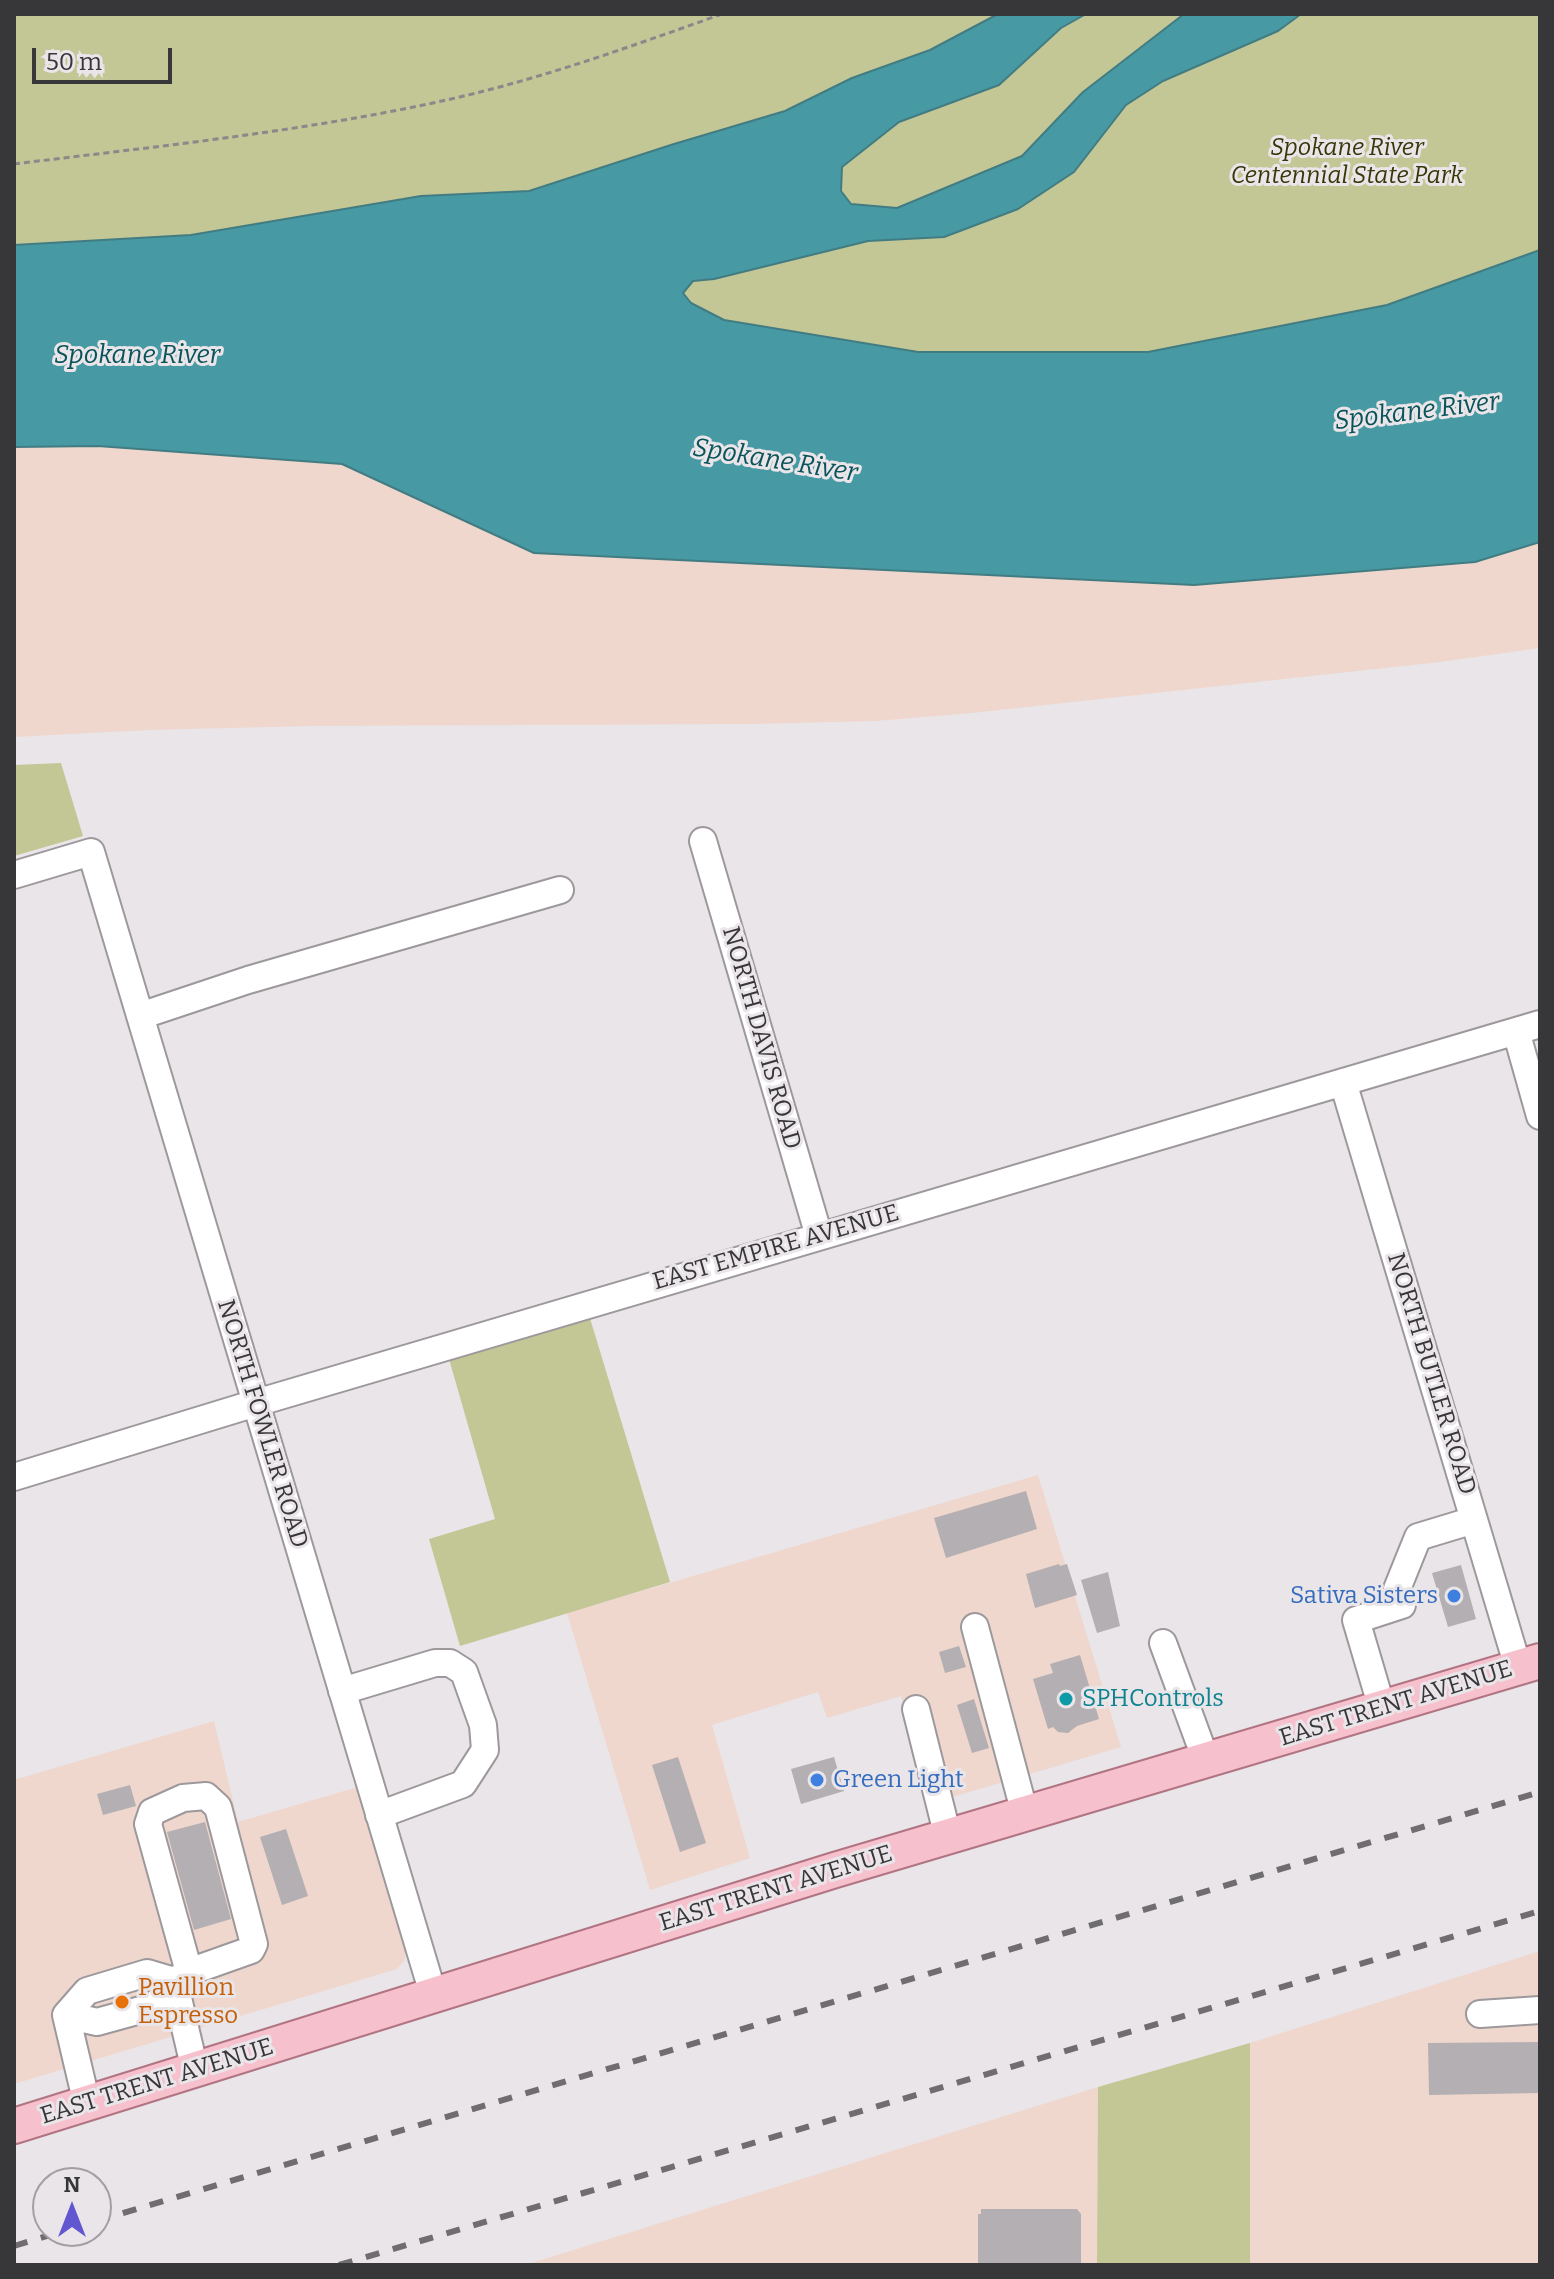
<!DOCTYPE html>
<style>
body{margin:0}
#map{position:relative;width:1554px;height:2279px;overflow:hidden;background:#e9e5e9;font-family:Bitter,serif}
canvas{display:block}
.frame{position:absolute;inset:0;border:16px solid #373638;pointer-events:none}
.north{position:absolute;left:32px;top:2167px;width:80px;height:80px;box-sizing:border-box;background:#e9e5e9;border:2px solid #a29fa2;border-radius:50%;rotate:0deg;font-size:22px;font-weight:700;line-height:32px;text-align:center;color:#373638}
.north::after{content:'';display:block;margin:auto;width:28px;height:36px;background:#6257d0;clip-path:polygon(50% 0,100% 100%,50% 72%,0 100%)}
.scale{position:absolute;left:32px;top:48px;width:140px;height:36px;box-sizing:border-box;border:4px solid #373638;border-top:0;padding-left:10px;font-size:24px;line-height:28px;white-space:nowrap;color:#373638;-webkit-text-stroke:6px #e9e5e9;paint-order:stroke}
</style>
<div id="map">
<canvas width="1554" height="2279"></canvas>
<div class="frame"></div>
<div class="north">N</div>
<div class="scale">50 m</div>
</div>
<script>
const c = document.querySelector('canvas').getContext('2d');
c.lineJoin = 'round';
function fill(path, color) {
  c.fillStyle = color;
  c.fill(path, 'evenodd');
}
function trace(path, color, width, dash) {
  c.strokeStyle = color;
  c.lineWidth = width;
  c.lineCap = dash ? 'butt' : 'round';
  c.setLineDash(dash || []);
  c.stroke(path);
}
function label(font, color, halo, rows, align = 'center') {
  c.font = font + ' Bitter,serif';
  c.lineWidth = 6;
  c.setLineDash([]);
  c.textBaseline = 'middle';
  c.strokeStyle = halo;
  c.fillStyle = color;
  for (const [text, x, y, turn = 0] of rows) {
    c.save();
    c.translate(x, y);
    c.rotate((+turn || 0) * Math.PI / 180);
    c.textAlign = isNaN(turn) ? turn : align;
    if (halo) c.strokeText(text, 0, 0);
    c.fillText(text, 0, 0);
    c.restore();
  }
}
const industrial = new Path2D(`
 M98,446L342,464L534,553L1194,585L1475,562L1540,542V648L1440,662L972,713L876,721L753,724L310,726L149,730L14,737V447Z
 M1038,1475L1121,1747L932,1803L901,1696L827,1718L818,1692L712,1725L750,1858L650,1890L567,1613Z
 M214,1721L238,1822L358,1787L405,1948V1960L397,1969L14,2084V1780Z
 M1540,1951V2265H1250V2043Z
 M1098,2087L1097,2265H525Z`);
const green = new Path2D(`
 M14,14H998L930,50L852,78L785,111L674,144L529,191L421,196L191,235L14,245Z
 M1086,14H1184L1083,92L1022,156L897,208L851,204L841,192L842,167L899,122L999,85L1061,28Z
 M1301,14H1540V250L1387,305L1148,352H918L724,320L690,303L683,293L693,281L714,279L868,241L944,237L1074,172L1126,105L1163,81L1278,31Z
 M61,763L83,836L14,856V765Z
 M589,1315L670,1582L460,1646L429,1539L495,1519L449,1359Z
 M1250,2043V2265H1097L1098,2087Z`);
const water = new Path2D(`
 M998,14H1086L1061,28L999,85L899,122L842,167L841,191L851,204L897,208L1022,156L1083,92L1184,14H1301L1278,31L1163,81L1126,105L1074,172L1018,209L944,237L868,241L714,279L693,281L683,293L691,303L724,320L918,352H1148L1387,305L1540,250V542L1475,562L1194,585L534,553L342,464L98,446L14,447V245L191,235L421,196L529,191L674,144L785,111L852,78L930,50Z`);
const building = new Path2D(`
 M1026,1491L1037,1529L946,1558L934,1518Z
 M1059,1564L1060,1566L1067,1564L1077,1595L1035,1608L1026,1574Z
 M1461,1565L1476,1619L1448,1627L1432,1573Z
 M1108,1572L1120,1626L1097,1633L1081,1580Z
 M959,1646L966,1667L945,1673L939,1652Z
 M1080,1655L1099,1719L1077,1726L1068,1733L1058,1732L1053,1727L1048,1729L1033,1679L1053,1673L1050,1664Z
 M974,1699L989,1748L972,1753L957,1705Z
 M678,1757L706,1843L680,1852L652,1765Z
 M834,1757L844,1791L801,1804L791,1769Z
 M130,1785L136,1806L103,1815L97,1794Z
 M205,1822L231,1919L194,1930L167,1832Z
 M286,1829L308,1896L282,1905L260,1837Z
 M1540,2042V2093L1429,2095L1428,2043Z
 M981,2209H1077L1081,2214V2265H978V2214H981Z`);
const path = new Path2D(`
 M14,164C160,146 308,131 451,99C544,78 632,46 722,14`);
const minor = new Path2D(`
 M703,841L819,1236
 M14,875L91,852L434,1997
 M140,1016L248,980L560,890
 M1516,1031L1540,1116
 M1343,1082L1518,1667
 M14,1477L256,1403L1540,1024
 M975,1627L1025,1814
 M1163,1643L1206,1760
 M342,1691L435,1663H450L464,1672L483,1725L485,1750L463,1784L379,1815
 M1382,1708L1356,1620L1402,1605L1397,1589L1418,1537L1474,1520
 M916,1709L948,1837
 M189,1972L148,1824L152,1812L183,1798L206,1796L218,1807L254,1944L251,1950L189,1972L174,1981L195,2070
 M147,1973L174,1981L155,2006L97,2022L66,2015L87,1991Z
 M1480,2014L1540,2010
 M66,2015L87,2104`);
const major = new Path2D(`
 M14,2126L835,1870L1540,1661`);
const rail = new Path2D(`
 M96,2221L1540,1792
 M14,2246L63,2231
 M339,2265L1540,1911`);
const markers = [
 [1454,1596,8,"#3f7fe0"],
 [1066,1699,8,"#0f9aa8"],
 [817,1780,8,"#3f7fe0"],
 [122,2002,8,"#e8710a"]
];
const parkNames = [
 ["Spokane River",1347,148],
 ["Centennial State Park",1347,176]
];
const streetNames = [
 ["NORTH DAVIS ROAD",761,1038,74],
 ["EAST EMPIRE AVENUE",776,1248,-16],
 ["NORTH BUTLER ROAD",1431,1374,73],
 ["NORTH FOWLER ROAD",262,1424,73],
 ["EAST TRENT AVENUE",1396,1704,-17],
 ["EAST TRENT AVENUE",776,1889,-17],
 ["EAST TRENT AVENUE",157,2082,-17]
];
const shopNames = [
 ["Sativa Sisters",1438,1596],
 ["Green Light",833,1780,"left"]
];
const cultureNames = [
 ["SPHControls",1082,1699]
];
const foodNames = [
 ["Pavillion",138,1988],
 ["Espresso",138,2016]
];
const waterNames = [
 ["Spokane River",137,356],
 ["Spokane River",1417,412,-7],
 ["Spokane River",775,461,9]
];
fill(industrial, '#efd7cd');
fill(green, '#c3c695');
fill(water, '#479aa3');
trace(water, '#427c83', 2);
fill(building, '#b3afb2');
trace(minor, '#9c989c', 30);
trace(major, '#b17483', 38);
trace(path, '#8a888b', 3, [6, 4]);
trace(minor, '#fff', 26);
trace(major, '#f7c0cd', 34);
trace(rail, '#6f6d70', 6, [14, 14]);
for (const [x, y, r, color] of markers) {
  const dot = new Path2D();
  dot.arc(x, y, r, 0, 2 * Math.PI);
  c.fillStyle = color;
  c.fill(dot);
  trace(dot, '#e9e5e9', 3);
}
label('italic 24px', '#373807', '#e9e5e9', parkNames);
label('24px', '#373638', '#e9e5e9', streetNames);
label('24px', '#366cbe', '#e9e5e9', shopNames, 'right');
label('24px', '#0d838f', '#e9e5e9', cultureNames, 'left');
label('24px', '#c56008', '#e9e5e9', foodNames, 'left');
label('italic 26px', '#08545a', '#e9e5e9', waterNames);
</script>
